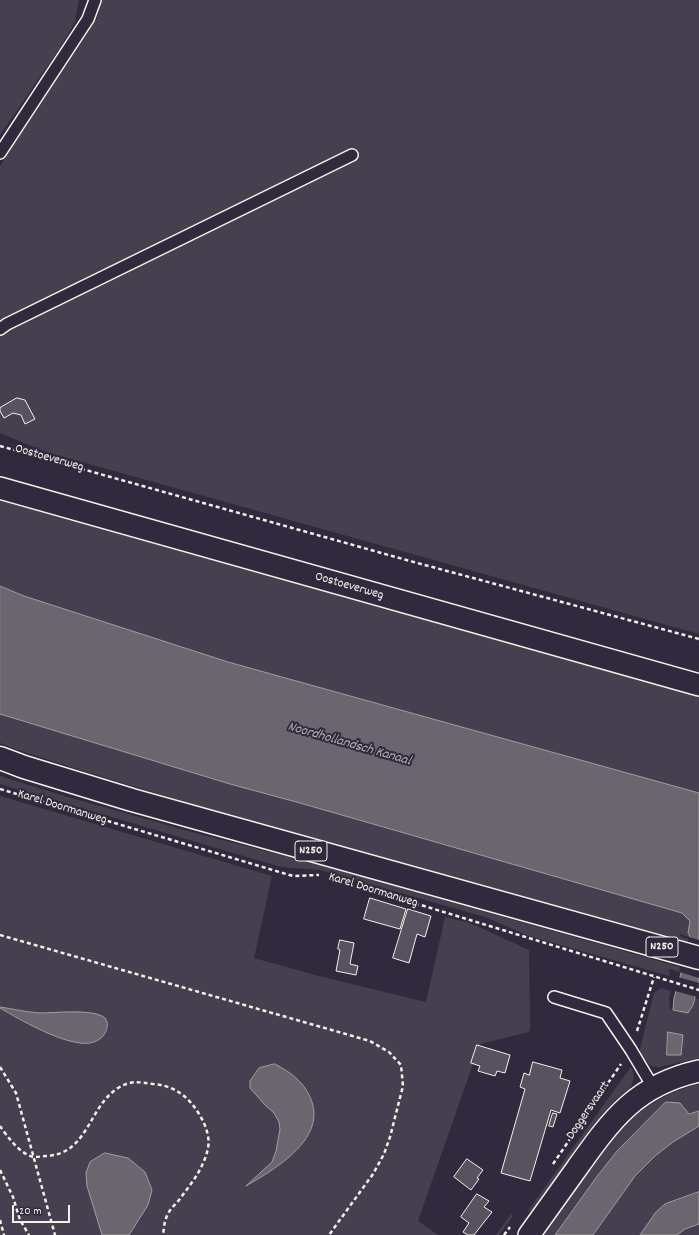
<!DOCTYPE html>
<style>
body{margin:0}
#map{position:relative;width:699px;height:1235px;overflow:hidden;background:#2f2a3d;font-family:Dekko,sans-serif}
canvas{display:block}
.scale{position:absolute;left:12px;top:1205px;width:58px;height:18px;box-sizing:border-box;border:2px solid #f4f1e8;border-top:0;padding-left:5px;font-size:12px;line-height:14px;white-space:nowrap;color:#f4f1e8;-webkit-text-stroke:3px #2f2a3d;paint-order:stroke}
</style>
<div id="map">
<canvas width="699" height="1235"></canvas>
<div class="scale">20 m</div>
</div>
<script>
const c = document.querySelector('canvas').getContext('2d');
c.lineJoin = 'round';
function fill(path, color) {
  c.fillStyle = color;
  c.fill(path, 'evenodd');
}
function trace(path, color, width, dash) {
  c.strokeStyle = color;
  c.lineWidth = width;
  c.lineCap = dash ? 'butt' : 'round';
  c.setLineDash(dash || []);
  c.stroke(path);
}
function label(font, color, halo, rows, align = 'center') {
  c.font = font + ' Dekko,sans-serif';
  c.lineWidth = 4;
  c.setLineDash([]);
  c.textBaseline = 'middle';
  c.strokeStyle = halo;
  c.fillStyle = color;
  for (const [text, x, y, turn = 0] of rows) {
    c.save();
    c.translate(x, y);
    c.rotate((+turn || 0) * Math.PI / 180);
    c.textAlign = isNaN(turn) ? turn : align;
    if (halo) c.strokeText(text, 0, 0);
    c.fillText(text, 0, 0);
    c.restore();
  }
}
const green = new Path2D(`
 M0,0H79L75,22L60,48L0,135Z
 M102,0H699V634L46,452L0,433V166L97,18Z
 M0,498L699,697V793L228,662L24,596L0,586Z
 M0,714L230,784L300,803L682,913L690,921L688,933L691,938L680,934L679,936L699,942V945C612,923 527,898 441,874C298,835 156,795 15,749L0,743Z
 M0,776L61,795L199,834L309,862L680,967L679,972L669,969L668,971L670,972L669,976L529,936L485,917L320,870L281,867L257,860L0,784Z
 M0,796L272,876L254,958L319,976L426,1002L445,917L470,923L529,950L530,1027L529,1032L480,1044L418,1221L438,1235H0Z
 M661,988L671,991L669,997L670,1009L688,1013L693,1005L694,998L699,999V1058L659,1067L651,1066L640,1055V1049L654,993Z
 M630,1068H632L634,1077L632,1084L629,1089L616,1099L592,1127L535,1206L531,1211L527,1212Z
 M699,1084V1111L641,1126L618,1150L598,1175L555,1235H541C554,1216 568,1197 582,1178C591,1166 599,1154 607,1143C630,1114 664,1092 699,1084Z
 M699,1126V1192L665,1204L656,1212L640,1235H593L635,1176L655,1156L673,1142Z
 M511,1214L513,1216L499,1235H496Z
 M699,1224V1235H677L685,1229Z`);
const water = new Path2D(`
 M0,586L24,596L228,662L699,793V982L693,1005L688,1013L673,1010L674,998L691,938L688,933L690,921L682,913L300,803L230,784L0,714Z
 M0,1007C13,1009 26,1012 39,1013C55,1013 88,1009 102,1016C111,1020 107,1033 101,1038C95,1043 88,1044 80,1043C56,1040 22,1021 0,1008Z
 M668,1032L683,1035L681,1055H667Z
 M275,1064C290,1072 303,1081 310,1097C329,1138 275,1169 246,1186L272,1162L276,1151L280,1129L279,1122L274,1113L265,1105L250,1088V1081L259,1068Z
 M666,1102L680,1103L689,1114L699,1111V1126L673,1142L655,1156L635,1176L593,1235H555L598,1175L618,1150Z
 M105,1153L128,1158L145,1172L152,1190L148,1205L129,1235H102L87,1186L86,1173L90,1162Z
 M699,1192V1224L685,1229L677,1235H640L656,1212L665,1204Z`);
const pier = new Path2D(`
 M689,937L699,940V978L680,972Z
 M678,977L699,983L697,997L675,991Z`);
const building = new Path2D(`
 M17,398L25,400L35,419L25,424L21,415L13,413L4,418L0,411V408Z
 M370,898L406,909L400,929L364,919Z
 M408,909L431,916L425,937L417,934L409,963L393,958Z
 M340,940L354,943L350,964L358,966L356,975L336,971L340,950L338,949Z
 M477,1045L510,1055L505,1073L497,1071L495,1076L478,1071L480,1066L471,1063Z
 M533,1062L562,1070L560,1078L570,1081L560,1113L551,1110L530,1181L501,1173L525,1089L520,1087L524,1073L529,1075Z
 M553,1113L557,1114L553,1127L549,1126Z
 M467,1159L483,1170L477,1178L479,1179L471,1190L454,1177Z
 M477,1194L489,1201L484,1207L492,1212L474,1235H468L463,1232L469,1223L461,1217Z`);
const path = new Path2D(`
 M0,446L410,561L699,639
 M0,789L293,876L319,875
 M375,891L699,990
 M0,935L370,1041L389,1052L401,1065L403,1086L390,1137L384,1154L373,1174L329,1235
 M637,1031L654,977
 M0,1067L16,1093L55,1235
 M0,1126C7,1136 21,1156 35,1157C39,1157 43,1156 47,1156C89,1153 88,1107 118,1088C131,1080 139,1082 153,1084C169,1085 182,1092 192,1104C201,1115 211,1133 208,1148C204,1168 191,1184 179,1200C175,1205 170,1209 168,1214C164,1221 164,1228 163,1235
 M553,1164L621,1064
 M0,1170L13,1197L20,1220L29,1235
 M0,1220L4,1235
 M504,1235L510,1227`);
const service = new Path2D(`
 M0,153L88,19L95,0
 M0,329L7,324L352,155
 M554,997L606,1013L631,1050L653,1087`);
const minor = new Path2D(`
 M0,488L699,685
 M529,1235C545,1213 561,1190 577,1168C612,1119 636,1085 699,1071`);
const primary = new Path2D(`
 M0,758L24,767L132,800L699,958`);
const shields = [
 [311,851,32],
 [662,947,32]
];
const shieldNames = [
 ["N250",311,851],
 ["N250",662,947]
];
const streetNames = [
 ["Oostoeverweg",49,459,16],
 ["Oostoeverweg",349,587,16],
 ["Karel Doormanweg",62,808,17],
 ["Karel Doormanweg",373,891,17],
 ["Doggersvaart",589,1111,-56]
];
const waterNames = [
 ["Noordhollandsch Kanaal",349,745,16]
];
fill(green, '#454050');
fill(water, '#6a6670');
trace(water, '#a19ea0', 1);
fill(pier, '#2f2a3d');
fill(building, '#56525f');
trace(building, '#f4f1e8', 1);
trace(service, '#f4f1e8', 14);
trace(minor, '#f4f1e8', 24);
trace(primary, '#f4f1e8', 25);
trace(path, '#f4f1e8', 2.5, [4, 3]);
trace(service, '#2f2a3d', 11);
trace(minor, '#2f2a3d', 21);
trace(primary, '#2f2a3d', 22);
for (const [x, y, w] of shields) {
  const box = new Path2D();
  box.roundRect(x - w / 2, y - 10, w, 20, 3);
  c.fillStyle = '#2f2a3d';
  c.fill(box);
  trace(box, '#f4f1e8', 1);
}
label('bold 12px', '#f4f1e8', null, shieldNames);
label('13px', '#f4f1e8', '#2f2a3d', streetNames);
label('italic 14px', '#b6b2b2', '#2f2a3d', waterNames);
</script>
